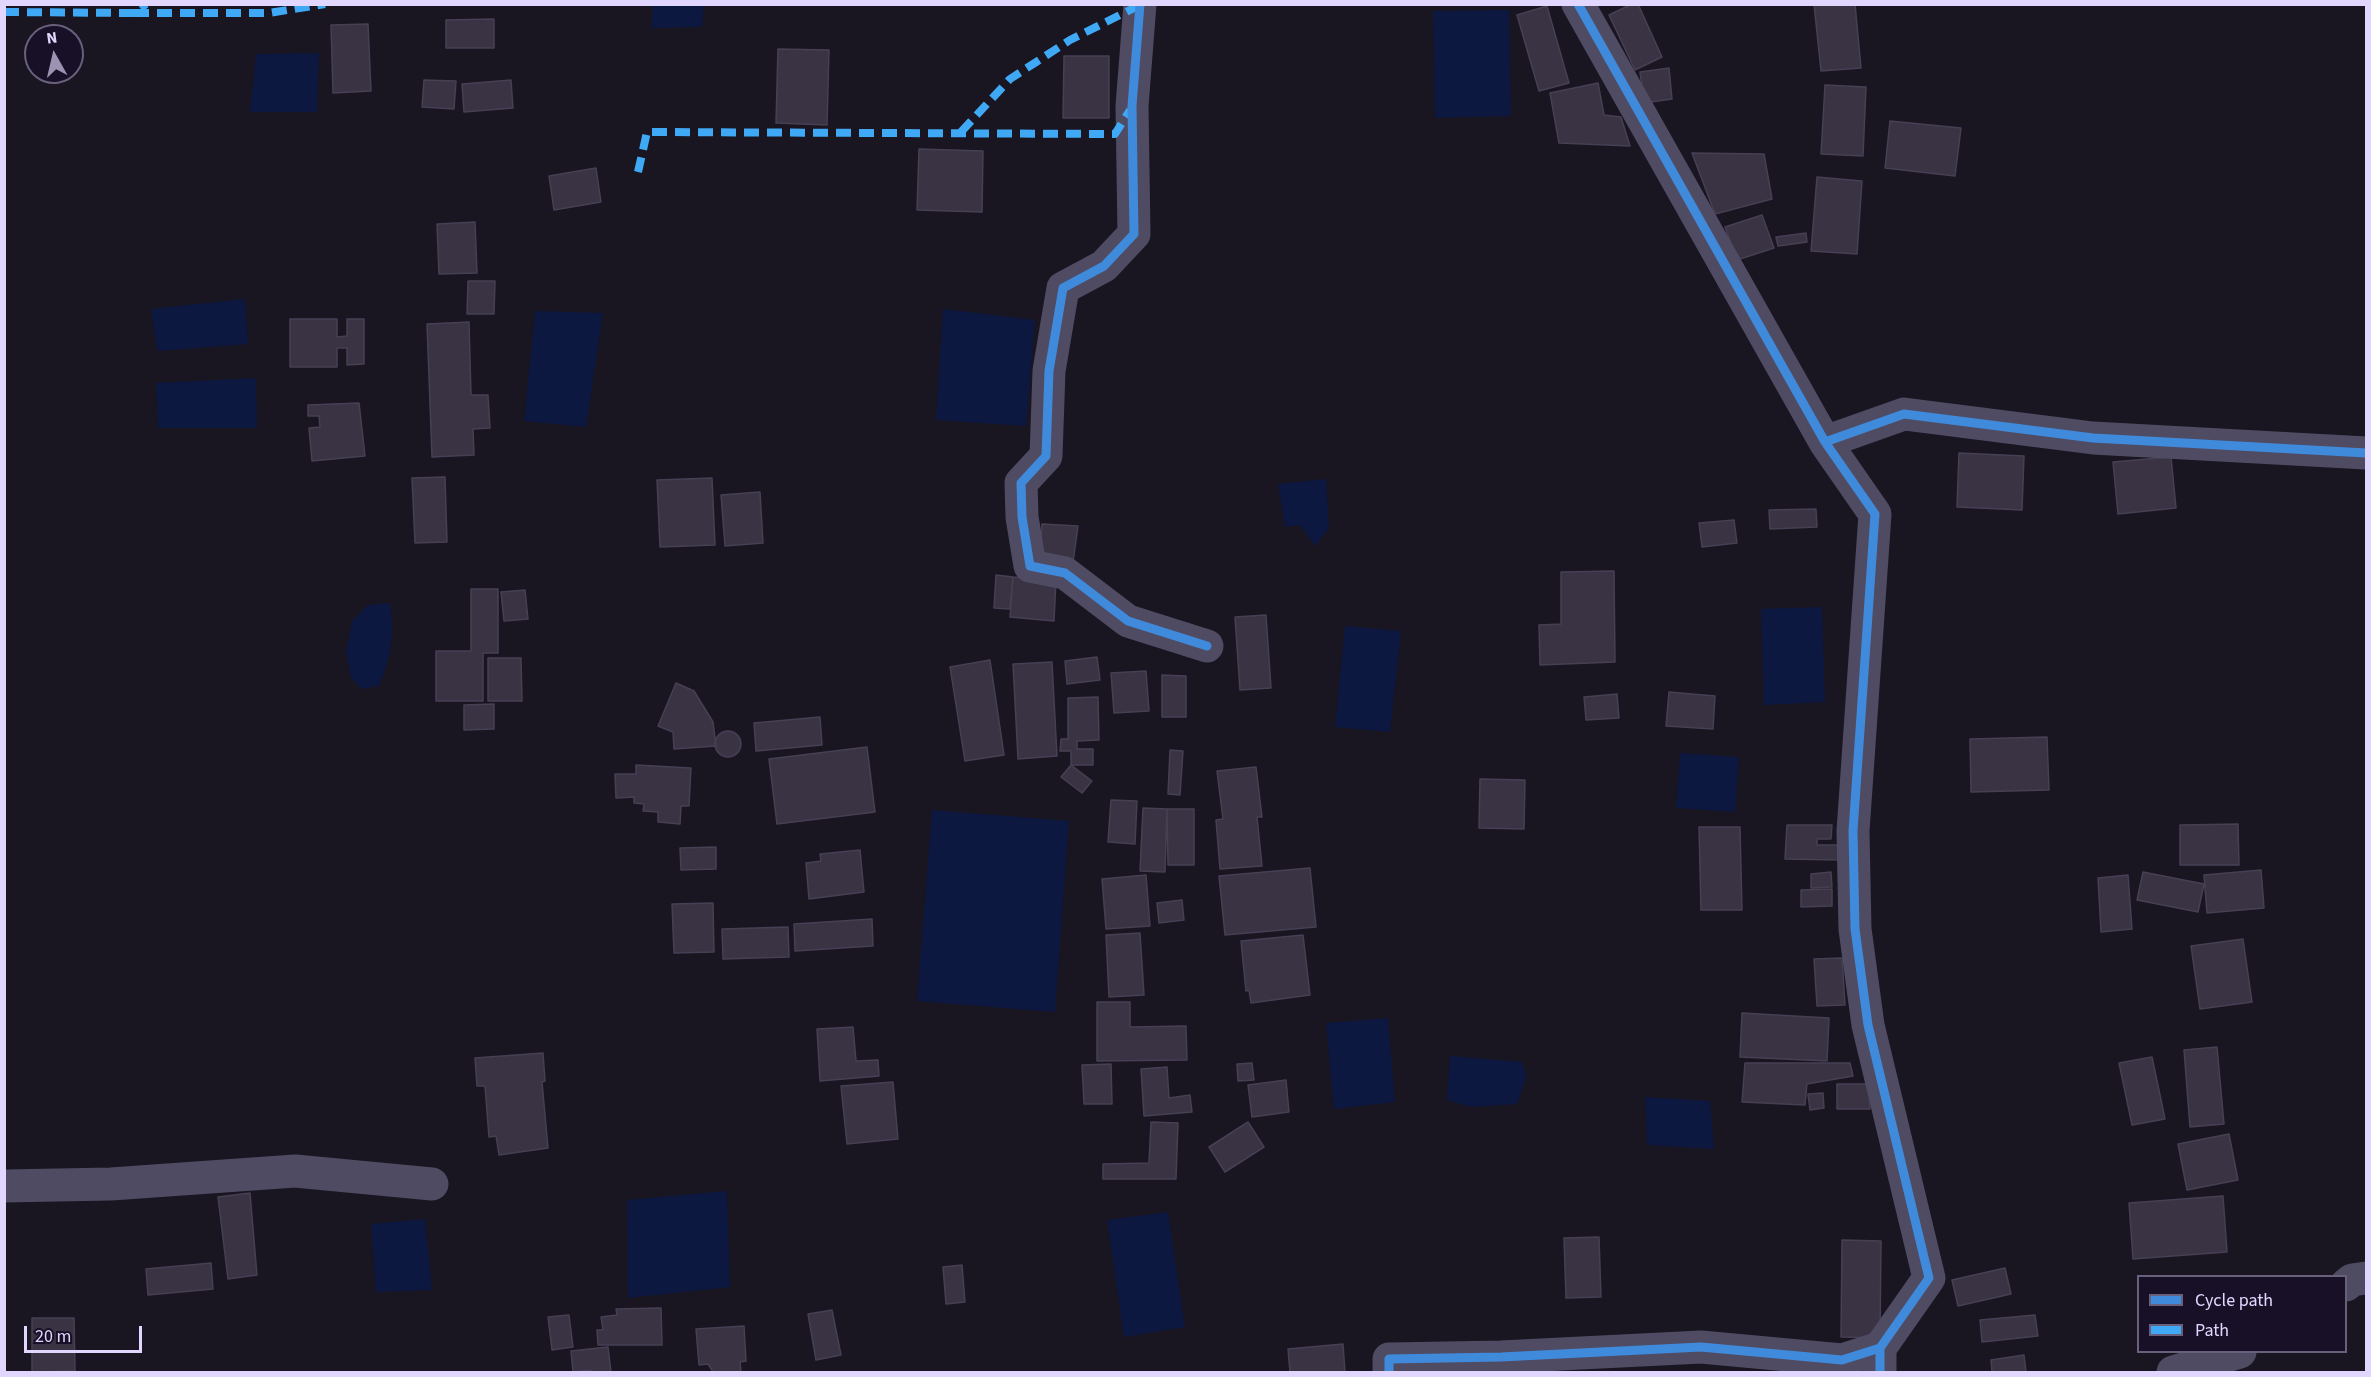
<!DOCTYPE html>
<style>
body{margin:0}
#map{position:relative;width:2371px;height:1377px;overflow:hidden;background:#191521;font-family:"Source Sans 3",sans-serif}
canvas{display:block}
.frame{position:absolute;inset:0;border:6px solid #e1d7fe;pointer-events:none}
.legend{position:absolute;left:2137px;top:1275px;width:210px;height:78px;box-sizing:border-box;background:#171026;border:2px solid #68607c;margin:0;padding:8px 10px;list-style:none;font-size:18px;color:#e1d7fe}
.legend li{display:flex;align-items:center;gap:12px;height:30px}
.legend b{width:30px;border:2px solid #68607c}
.north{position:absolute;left:24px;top:24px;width:60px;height:60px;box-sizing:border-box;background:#171026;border:2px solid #68607c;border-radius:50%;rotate:352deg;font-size:16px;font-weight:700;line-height:24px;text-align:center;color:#e1d7fe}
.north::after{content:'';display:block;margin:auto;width:21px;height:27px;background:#9b93b1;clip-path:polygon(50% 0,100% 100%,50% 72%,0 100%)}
.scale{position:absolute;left:24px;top:1326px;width:118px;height:27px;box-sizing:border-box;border:3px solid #e1d7fe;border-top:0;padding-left:8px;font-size:18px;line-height:21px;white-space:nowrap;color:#e1d7fe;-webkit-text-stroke:4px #171026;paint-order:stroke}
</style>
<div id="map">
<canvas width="2371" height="1377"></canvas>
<div class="frame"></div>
<ul class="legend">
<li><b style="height:8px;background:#408adc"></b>Cycle path</li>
<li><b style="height:8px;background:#3fa9f5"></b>Path</li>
</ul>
<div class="north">N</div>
<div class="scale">20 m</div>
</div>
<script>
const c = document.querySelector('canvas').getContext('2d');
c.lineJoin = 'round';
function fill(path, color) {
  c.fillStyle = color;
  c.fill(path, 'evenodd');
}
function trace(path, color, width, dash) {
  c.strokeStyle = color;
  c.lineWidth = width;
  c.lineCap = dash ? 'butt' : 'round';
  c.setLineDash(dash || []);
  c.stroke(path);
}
const water = new Path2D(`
 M653,5H704L702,27L651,28Z
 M1509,10L1511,116L1435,118L1433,11Z
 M319,53L317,112H250L256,54Z
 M245,299L248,344L157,351L151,309Z
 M943,309L1035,320L1026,426L936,420Z
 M535,311L603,313L586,427L524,421Z
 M256,378L257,428H158L156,383Z
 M1326,479L1329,528L1315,546L1300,525L1285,527L1278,484Z
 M390,603C395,633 391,658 379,686L362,689L351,678L346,652L352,621L368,605Z
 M1822,607L1825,702L1764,705L1761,609Z
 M1345,626L1401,631L1390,732L1335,727Z
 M1680,753L1739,757L1735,812L1676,808Z
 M932,810L1069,821L1055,1012L917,1001Z
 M1388,1018L1395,1102L1334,1109L1326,1023Z
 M1450,1056L1522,1062L1527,1076L1517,1104L1471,1107L1447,1100Z
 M1645,1097L1710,1101L1714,1149L1647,1145Z
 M727,1191L730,1287L628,1298L627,1200Z
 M1168,1212L1185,1327L1124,1337L1107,1220Z
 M425,1219L432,1290L376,1292L371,1224Z`);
const building = new Path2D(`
 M1632,4H1638L1662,57L1635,70L1609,15Z
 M1814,4H1855L1861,68L1821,71Z
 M1547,6L1569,83L1539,91L1517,15Z
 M494,19V48H446V20Z
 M368,24L371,91L333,93L331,25Z
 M778,49L829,50L827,125L776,123Z
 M1064,56H1109V118H1063Z
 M1669,68L1672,99L1644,103L1640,72Z
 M424,80L456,81L454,109L422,107Z
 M511,80L513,108L464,112L462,84Z
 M1598,83L1604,115L1621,117L1630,146L1559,143L1550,93Z
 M1825,85L1866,87L1863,156L1821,154Z
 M1890,121L1961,128L1955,176L1885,168Z
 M919,149L983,151L982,212L917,210Z
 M1692,153L1764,154L1772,199L1715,214Z
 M596,168L601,202L554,210L549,176Z
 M1817,177L1862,181L1857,254L1811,251Z
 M1762,215L1774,248L1737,260L1725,227Z
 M475,222L477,273L439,274L437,224Z
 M1806,233L1807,242L1778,246L1776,237Z
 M468,281H495L494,314H467Z
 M290,319H337V337L347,336V319H364V364L347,365V348H337V367H290Z
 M469,322L471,395H488L490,428L473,429L474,455L432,457L427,324Z
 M359,403L365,456L312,461L309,428L320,427L319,416H308V405Z
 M1959,453L2024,456L2022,510L1957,507Z
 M2171,457L2176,508L2118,514L2113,462Z
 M445,477L447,542L415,543L412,478Z
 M712,478L715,545L660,547L657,480Z
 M760,492L763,543L725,546L721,495Z
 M1816,509L1817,527L1770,529L1769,510Z
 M1734,520L1737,543L1702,547L1699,523Z
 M1042,524L1078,526L1072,570L1040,561Z
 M1614,571L1615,662L1540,665L1539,625L1561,624V572Z
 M996,575L1013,577L1010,609L994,608Z
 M1013,577L1056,580L1054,621L1010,617Z
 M471,589H498V653H483V701H436V651H471Z
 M525,590L528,619L504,621L501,592Z
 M1266,615L1271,688L1240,690L1235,617Z
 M1097,657L1100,680L1067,684L1065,661Z
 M488,658H521L522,701H488Z
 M990,660L1004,755L965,761L950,667Z
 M1052,662L1057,756L1018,759L1013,664Z
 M1146,671L1149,711L1114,713L1111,673Z
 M1162,675L1186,676V717H1162Z
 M676,683L694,691L713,722L716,746L674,749L673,732L658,726Z
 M1669,692L1715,696L1713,729L1666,726Z
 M1617,694L1619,718L1586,720L1584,697Z
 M1098,697L1099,740L1077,741V749H1093V765H1071V751H1060L1061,739H1068V698Z
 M494,704V729L464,730V705Z
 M820,717L822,745L756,751L754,723Z
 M715 744a13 13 0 1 1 26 0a13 13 0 1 1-26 0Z
 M2047,737L2049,790L1971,792L1970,739Z
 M867,747L875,812L777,824L769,759Z
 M1170,750L1183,751L1180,795L1168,794Z
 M636,765L691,768L689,806H681L680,824L658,822V812L643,811L644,804L634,803V797L616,798L615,774H636Z
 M1071,765L1092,781L1082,793L1061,777Z
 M1256,767L1262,817H1257L1262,866L1220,869L1216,820L1223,819L1217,771Z
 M1480,779L1525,780L1524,829L1479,828Z
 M1111,800L1137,801L1135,844L1108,842Z
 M1143,808L1167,809L1165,872L1140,871Z
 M1167,809H1194V865H1168Z
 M2238,824L2239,865H2180V825Z
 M1787,825H1832L1831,839H1817V845H1840V860L1785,859Z
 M1699,827H1740L1742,910H1701Z
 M716,847V869L681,870L680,848Z
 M860,850L864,892L809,899L806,863L821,861L820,854Z
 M1310,868L1316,927L1225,935L1219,876Z
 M2261,870L2264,908L2207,913L2204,875Z
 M1831,872L1832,887L1811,888V874Z
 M2143,872L2204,884L2198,912L2137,900Z
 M1146,875L1150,926L1106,929L1102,879Z
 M2128,875L2132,929L2101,932L2098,878Z
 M1832,889V906L1801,907V890Z
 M1182,900L1184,920L1159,923L1157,903Z
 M713,903L714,952L674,953L672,904Z
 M872,919L873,946L795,951L794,924Z
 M788,927L789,957L723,959L722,929Z
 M1140,933L1144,995L1109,997L1106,935Z
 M1303,935L1310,995L1251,1003L1249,990L1246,991L1241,941Z
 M2243,939L2252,1002L2200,1009L2191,946Z
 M1842,958L1845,1005L1817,1006L1814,959Z
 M1097,1002H1130V1027L1186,1026L1187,1060L1097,1061Z
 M1742,1013L1829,1018L1827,1061L1740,1057Z
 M853,1027L856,1061L878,1060L879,1076L820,1081L817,1029Z
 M2217,1047L2224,1124L2190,1127L2184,1050Z
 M543,1053L545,1081L542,1082L548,1148L499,1155L496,1136L489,1137L485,1086H477L475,1058Z
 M2152,1057L2165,1119L2132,1125L2119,1063Z
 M1252,1063L1254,1080L1238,1081L1237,1064Z
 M1745,1063H1850L1853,1076L1807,1084L1805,1105L1742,1102Z
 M1111,1064L1112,1104H1084L1082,1065Z
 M1167,1067L1169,1098L1190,1095L1192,1112L1144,1116L1141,1069Z
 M1286,1080L1289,1112L1252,1117L1248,1085Z
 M893,1082L898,1139L847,1144L841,1086Z
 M1837,1084H1870V1109H1837Z
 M1823,1093L1824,1108L1810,1110L1808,1094Z
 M1151,1122L1178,1123L1176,1179H1103V1164L1149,1163Z
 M1248,1122L1264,1147L1225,1172L1209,1147Z
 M2229,1134L2238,1180L2187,1190L2178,1144Z
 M250,1193L257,1275L228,1279L218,1197Z
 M2223,1196L2227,1252L2133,1259L2129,1203Z
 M1599,1237L1601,1297L1566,1298L1564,1238Z
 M1842,1240L1881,1241L1880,1338L1841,1337Z
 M211,1263L213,1289L148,1295L146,1269Z
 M962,1265L965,1302L946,1304L943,1267Z
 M2005,1268L2011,1294L1958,1306L1952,1280Z
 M661,1308L662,1345H598L597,1330H603L601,1317L617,1315L616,1309Z
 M832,1310L841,1355L816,1360L808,1314Z
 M569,1315L573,1347L552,1350L548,1317Z
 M2035,1315L2038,1336L1982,1342L1980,1320Z
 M32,1318H74L75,1371L32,1372Z
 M744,1326L746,1361L740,1362L741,1372H713L708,1364L699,1365L696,1329Z
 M1343,1344L1345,1372H1290L1288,1349Z
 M608,1347L611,1372H591V1370L573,1372L571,1351Z
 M2024,1355L2026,1372H1992L1991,1360Z`);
const minor = new Path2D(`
 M1140,4L1132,106L1134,234L1104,266L1063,288L1049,371L1046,456L1021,483L1022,517L1030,566L1065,573L1128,621L1207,646
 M1578,4L1825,442L1875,514L1853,831L1855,929L1868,1025L1929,1278L1880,1348V1372
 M1825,442L1904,414L2093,438L2366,453
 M4,1186L111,1184L295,1171L432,1184
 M2346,1285L2352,1280L2366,1278
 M1389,1372V1359L1501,1357L1701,1347L1842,1360L1880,1348
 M2173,1372L2240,1352`);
const quiet = new Path2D(`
 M4,12L134,13L146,4
 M134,13H269L325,4
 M961,132L1010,79L1070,40L1140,5
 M638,172L647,132L1115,134L1130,110`);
const cycleway = new Path2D(`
 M1140,4L1132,106L1134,234L1104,266L1063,288L1049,371L1046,456L1021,483L1022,517L1030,566L1065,573L1128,621L1207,646
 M1578,4L1825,442L1875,514L1853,831L1855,929L1868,1025L1929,1278L1880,1348V1372
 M1825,442L1904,414L2093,438L2366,453
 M1389,1372V1359L1501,1357L1701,1347L1842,1360L1880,1348`);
fill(water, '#0d1840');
fill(building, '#393343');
trace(building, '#474055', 1.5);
trace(minor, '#4f4b62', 33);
trace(quiet, '#3fa9f5', 8, [15, 8]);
trace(cycleway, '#408adc', 9);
</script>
